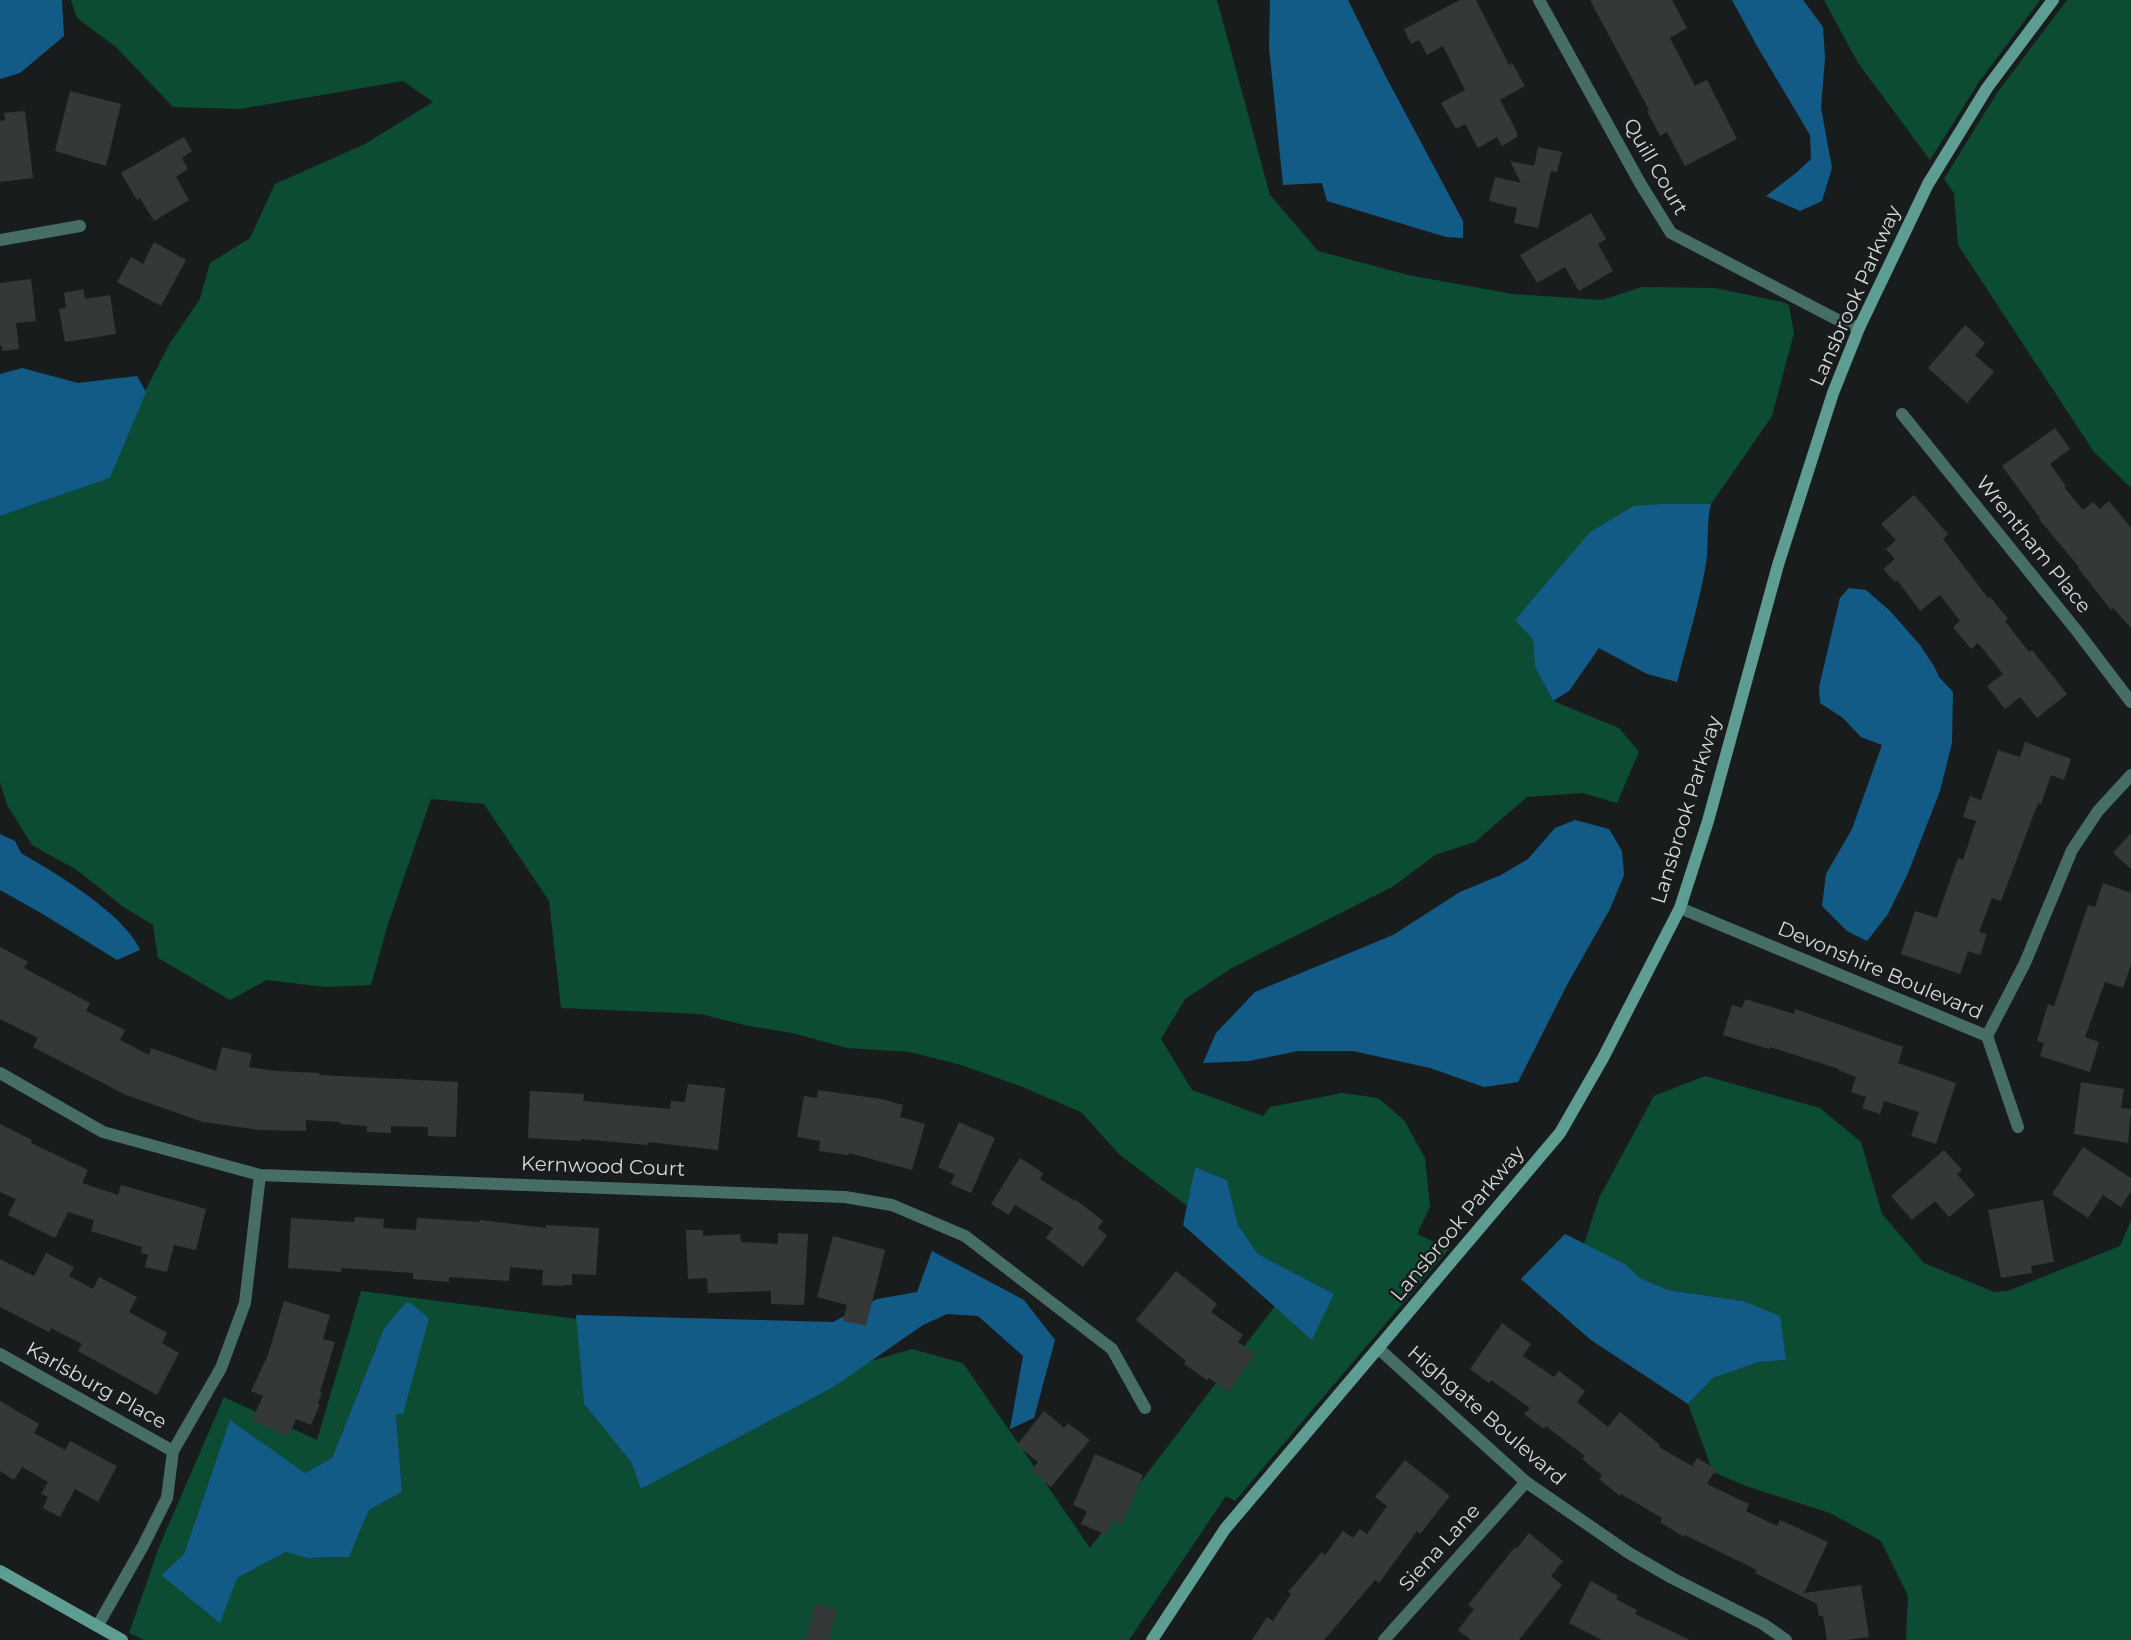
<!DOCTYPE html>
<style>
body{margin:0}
canvas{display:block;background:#181c1c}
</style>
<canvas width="2131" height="1640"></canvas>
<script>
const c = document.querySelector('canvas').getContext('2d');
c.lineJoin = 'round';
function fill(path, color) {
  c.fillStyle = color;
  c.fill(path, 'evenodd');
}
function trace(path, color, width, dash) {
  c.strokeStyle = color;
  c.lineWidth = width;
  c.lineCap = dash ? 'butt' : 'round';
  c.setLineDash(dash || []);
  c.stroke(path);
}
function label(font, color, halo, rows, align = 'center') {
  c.font = font + ' Montserrat,sans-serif';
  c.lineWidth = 5;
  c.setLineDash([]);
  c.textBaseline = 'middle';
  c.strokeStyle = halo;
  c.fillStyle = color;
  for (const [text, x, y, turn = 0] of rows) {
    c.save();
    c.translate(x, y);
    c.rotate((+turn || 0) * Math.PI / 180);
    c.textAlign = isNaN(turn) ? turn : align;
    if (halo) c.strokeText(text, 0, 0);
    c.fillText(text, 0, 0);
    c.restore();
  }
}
const green = new Path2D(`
 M71,0H1217L1270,195L1318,251L1408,275L1513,294L1602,300L1642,287L1715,288L1782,302L1789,305L1794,333L1772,416L1711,504L1633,506L1590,532L1533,639L1535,667L1553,701L1619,728L1639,752L1617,803L1583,793L1527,797L1475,842L1435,855L1394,886L1230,969L1185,999L1161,1039L1192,1090L1263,1116L1270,1107L1342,1093L1378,1098L1404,1120L1425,1158L1430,1207L1417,1234L1449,1249L1235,1501L1226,1496L1129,1640H144L129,1633L159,1547L224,1397L317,1440L361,1291L577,1319L584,1404L631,1462L641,1489L832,1388L868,1362L912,1349L963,1363L1090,1548L1275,1306L1312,1339L1334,1294L1258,1254L1238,1225L1227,1180L1195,1167L1187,1206L1120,1155L1081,1112L1020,1086L961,1065L910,1052L847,1048L792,1033L744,1025L701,1014L561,1008L549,901L484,804L431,799L388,924L371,985L325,987L267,980L230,1000L158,958L153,925L122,906L77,870L32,845L7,805L0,782V516L110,478L145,391L170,343L200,299L210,263L250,238L275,184L365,144L433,102L403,81L240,109L173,107L116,47L77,18ZM406,1302L403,1414L396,1413L402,1492L369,1510L349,1557L307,1558L286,1552L237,1578L161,1575L184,1554L230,1421L305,1473L332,1458L384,1328Z
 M1824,0H2040L1979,82L1930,160L1858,63Z
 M2067,0H2131V488L2094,452L1958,245L1954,193L1944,179L1997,93Z
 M1705,1076L1820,1108L1861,1142L1882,1214L1924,1263L1994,1292L2008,1291L2120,1246L2131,1221V1640H1906L1908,1596L1881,1541L1830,1513L1746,1486L1713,1472L1688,1404L1713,1378L1759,1362L1786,1360L1743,1301L1668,1290L1640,1278L1625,1264L1584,1244L1599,1198L1654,1096Z`);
const water = new Path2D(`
 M0,0H62L64,36L20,73L0,79Z
 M1270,0H1348L1385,75L1463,221V238L1446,237L1327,201L1322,183L1283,185L1269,47Z
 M1732,0H1803L1823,27L1825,58L1821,108L1832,168L1822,201L1800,211L1766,196L1796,173L1811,159L1810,135L1757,46Z
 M22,368L78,383L137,376L146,392L110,478L0,516V374Z
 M1661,504H1711C1706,523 1709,544 1706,564C1699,604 1687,643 1677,682L1647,674L1599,648L1569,691L1553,701L1535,667L1533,639L1515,620L1590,532L1633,506Z
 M1849,588L1866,590L1890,611L1920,645L1934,666L1939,677L1953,692L1952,743L1940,791L1908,873L1888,914L1867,941L1847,931L1822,906L1826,874L1852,829L1882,745L1861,737L1843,718L1820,703L1819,687L1840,598Z
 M1575,820L1609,829L1622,851L1624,875L1610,909L1568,983L1518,1082L1484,1087L1430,1068L1353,1051H1298L1249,1061L1203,1063L1216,1033L1255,992L1393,935L1460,892L1501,875L1528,859L1555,828Z
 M0,834L15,841L21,853C55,873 125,914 140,950L117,960L41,913L0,890Z
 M1195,1167L1227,1180L1238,1225L1258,1254L1334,1294L1312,1340L1183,1225Z
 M1565,1234L1625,1264L1640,1278L1668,1290L1743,1301L1780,1316L1786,1360L1759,1362L1713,1378L1688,1404L1591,1340L1521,1279Z
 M932,1251L1024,1300L1055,1340L1034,1418L1010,1429L1023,1356L978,1316L947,1314L923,1325L832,1388L641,1489L631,1462L584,1404L576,1315L833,1322L877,1299L917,1292Z
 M406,1302L410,1303L429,1318L403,1414H396L402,1492L369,1510L349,1557L307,1558L286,1552L237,1578L220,1623L161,1575L184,1554L230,1420L305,1473L332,1458L384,1328Z`);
const building = new Path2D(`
 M1460,0H1476L1509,65L1512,63L1525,86L1500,100L1517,132V137L1502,146L1497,137L1478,148L1465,124L1456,129L1441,103L1465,90L1443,46L1427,55L1419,40L1411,44L1404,29Z
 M1590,0H1672L1687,28L1670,38L1695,86L1707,80L1737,139L1685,166L1667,132L1660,136L1647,111L1649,110Z
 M70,91L121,104L106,166L55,151Z
 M25,111L33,178L0,182V121L5,120L4,113Z
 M184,137L192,151L182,158L188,169L176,177L189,200L154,221L140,198L137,200L121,173Z
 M1538,147L1562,152L1557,172L1551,171L1538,228L1514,223L1517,208L1489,201L1495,177L1521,183L1510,161L1534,166Z
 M1591,213L1606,239L1598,244L1613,271L1579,291L1565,267L1537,283L1520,255Z
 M154,242L186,260L161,306L117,282L131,257L143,264Z
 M31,279L36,321L16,323L19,349L2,351V346H0V283Z
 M83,289L85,299L110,295L116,334L65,342L59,309L66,308L64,293Z
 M1965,325L1985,343L1975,355L1994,372L1967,403L1928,368Z
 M2055,428L2070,449L2050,464L2066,486L2064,487L2083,510L2093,502L2100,509L2109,501L2131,528V628L2113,608L2111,610L2078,568L2079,567L2039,519L2040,518L2002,466Z
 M1914,495L1948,534L1943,539L1988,598L1990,597L2008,619L2005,621L2029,652L2032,650L2067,694L2037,718L2020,697L2005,709L1987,686L2003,674L1978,643L1971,649L1953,627L1960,621L1940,595L1920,611L1897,580L1895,582L1883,569L1895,559L1886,549L1896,540L1881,524Z
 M2025,742L2071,759L2064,780L2051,775L2041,804L2038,803L2001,901L1992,898L1979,932L1987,934L1980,955L1968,951L1960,974L1901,954L1915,911L1937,918L1958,858L1963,860L1976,821L1963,817L1970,796L1981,800L1998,750L2020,757Z
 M2131,833V869L2113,853Z
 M2103,883L2131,893V965L2123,988L2105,982L2085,1037L2099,1042L2090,1072L2040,1056L2044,1043L2037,1041L2048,1004L2054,1006L2088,905L2095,907Z
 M0,947L28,962L24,968L90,1003L86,1011L125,1030L120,1040L149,1055L151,1048L216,1071L222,1047L252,1054L249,1067L276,1071L319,1073V1075L458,1082L456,1137L428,1136V1127L391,1126V1133L367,1132V1126L340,1124V1122L306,1120V1131L261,1130L231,1126L203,1122L126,1095L33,1047L38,1038L0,1019Z
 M1745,999L1794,1014L1795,1009L1903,1047L1898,1063L1956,1083L1936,1144L1911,1136L1919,1112L1884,1101L1880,1114L1862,1108L1866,1097L1851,1092L1856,1077L1838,1070L1839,1069L1770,1047L1769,1049L1723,1035L1732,1005L1742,1008Z
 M2081,1082L2124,1089L2121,1108L2131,1109L2128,1143L2074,1134Z
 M688,1084L725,1088L718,1150L648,1142V1145L581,1139V1141L528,1138L530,1091L584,1094L583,1101L670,1109L671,1101L685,1102Z
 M818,1090L882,1099L903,1105L900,1117L925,1124L912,1170L849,1153L848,1155L819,1151L820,1141L797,1137L804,1096L817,1098Z
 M959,1122L995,1138L971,1193L950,1184L955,1175L938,1167Z
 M0,1124L32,1140L31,1143L88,1170L82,1183L118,1195L121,1185L206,1209L196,1250L174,1245L167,1272L145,1267L148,1255L141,1253L142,1247L91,1231L94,1220L68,1212L55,1238L8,1215L16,1199L0,1192Z
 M2083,1147L2131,1178V1191L2121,1207L2103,1195L2088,1218L2052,1194Z
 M1944,1150L1962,1170L1957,1174L1975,1195L1949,1217L1935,1201L1912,1220L1891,1196Z
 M1020,1158L1043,1173L1040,1179L1075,1201L1076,1200L1103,1221L1098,1228L1107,1236L1083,1267L1046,1238L1053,1228L1015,1205L1009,1215L991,1204Z
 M2043,1200L2054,1262L2031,1266L2032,1273L2001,1278L1988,1210Z
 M355,1217L384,1219L383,1228L416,1230L417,1218L480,1222V1220L546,1228V1225L599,1228L596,1275L572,1274V1285H563V1286L542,1285L543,1270L510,1267L509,1281L449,1277V1282L413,1279V1273L341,1268V1272L288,1268L291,1218L354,1222Z
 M686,1230H703V1236L740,1234L741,1242L778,1244V1233L808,1234L804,1305L771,1304V1291L708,1293L707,1278L688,1279Z
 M833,1236L885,1250L866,1326L843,1321L847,1305L817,1297Z
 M46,1253L74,1267L69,1276L93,1289L99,1277L137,1297L129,1312L167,1333L162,1343L179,1353L157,1395L78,1351L82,1344L51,1328L49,1332L0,1307V1259L34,1276Z
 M1176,1271L1217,1304L1211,1312L1243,1335L1238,1342L1255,1354L1228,1392L1209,1378L1207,1380L1184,1364L1186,1361L1136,1320Z
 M284,1301L330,1315L323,1339L335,1342L320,1392L322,1393L318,1403L320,1404L311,1425L296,1419L288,1437L252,1420L263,1396L251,1391L268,1355Z
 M1502,1323L1531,1344L1523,1356L1554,1377L1559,1371L1585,1391L1577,1402L1608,1427L1620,1412L1660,1445L1659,1447L1692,1466L1697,1458L1716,1469L1707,1484L1749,1504L1746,1511L1777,1526L1780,1520L1828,1542L1804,1593L1861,1585L1869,1637L1847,1640H1827L1823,1616H1819L1817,1604L1755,1573L1757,1570L1685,1535L1684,1537L1660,1522L1662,1518L1621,1494L1620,1496L1599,1479L1602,1475L1582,1459L1585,1456L1546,1426L1544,1429L1524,1414L1530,1408L1491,1380L1489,1383L1470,1369Z
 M0,1401L39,1424L34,1433L65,1450L70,1441L117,1466L98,1502L75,1489L60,1517L43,1508L48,1497L41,1494L48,1482L22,1467L14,1480L0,1471Z
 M1044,1411L1064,1428L1068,1423L1090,1440L1051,1487L1031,1471L1038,1462L1017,1445Z
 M1095,1454L1143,1475L1122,1524L1113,1520L1107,1535L1081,1524L1087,1511L1073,1505Z
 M1405,1460L1450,1496L1420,1534L1417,1531L1379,1583L1375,1580L1324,1640H1252L1267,1617L1273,1621L1291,1594L1288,1592L1322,1552L1325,1555L1343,1531L1353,1538L1360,1529L1367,1534L1387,1506L1375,1497Z
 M1529,1533L1563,1561L1551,1576L1562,1585L1519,1640H1471L1458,1630L1474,1609L1468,1605L1515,1547L1517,1548Z
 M1591,1581L1618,1596L1616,1599L1637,1610L1635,1614L1690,1640H1602L1569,1623Z
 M815,1604L837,1609L829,1640H806Z`);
const street = new Path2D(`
 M1539,0L1640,183L1671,233L1836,319L1859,328
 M0,240L80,226
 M1902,414L2077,631L2131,702
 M1680,908L1987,1036
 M1987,1036L2025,963L2072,850L2098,811L2131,775
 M1987,1036L2018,1127
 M0,1073L103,1132L260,1175L845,1197L892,1205L965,1236L1112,1349L1145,1408
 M1379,1349L1526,1482L1629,1553L1672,1578L1763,1624L1786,1640
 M0,1354L173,1451
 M98,1625L143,1546L167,1498L173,1451L221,1368L245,1303L260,1175
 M1384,1640L1526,1482`);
const secondary = new Path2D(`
 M0,1571L122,1640
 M1152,1640L1225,1529L1560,1133L1603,1058L1680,908L1708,821L1778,565L1833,393L1859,328L1928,184L1987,88L2053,0`);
const streetNames = [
 ["Quill Court",1655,167,60],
 ["Lansbrook Parkway",1856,296,-66],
 ["Wrentham Place",2033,545,51],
 ["Lansbrook Parkway",1687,810,-73],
 ["Devonshire Boulevard",1880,971,23],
 ["Kernwood Court",603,1167,2],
 ["Lansbrook Parkway",1458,1224,-50],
 ["Karlsburg Place",96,1386,29],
 ["Highgate Boulevard",1486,1416,41],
 ["Siena Lane",1440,1548,-48]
];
fill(green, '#0b4c33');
fill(water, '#135b87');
fill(building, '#353839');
trace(street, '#476d67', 12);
trace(secondary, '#5e9d92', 12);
label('20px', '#d6d9d9', '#181c1c', streetNames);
</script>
